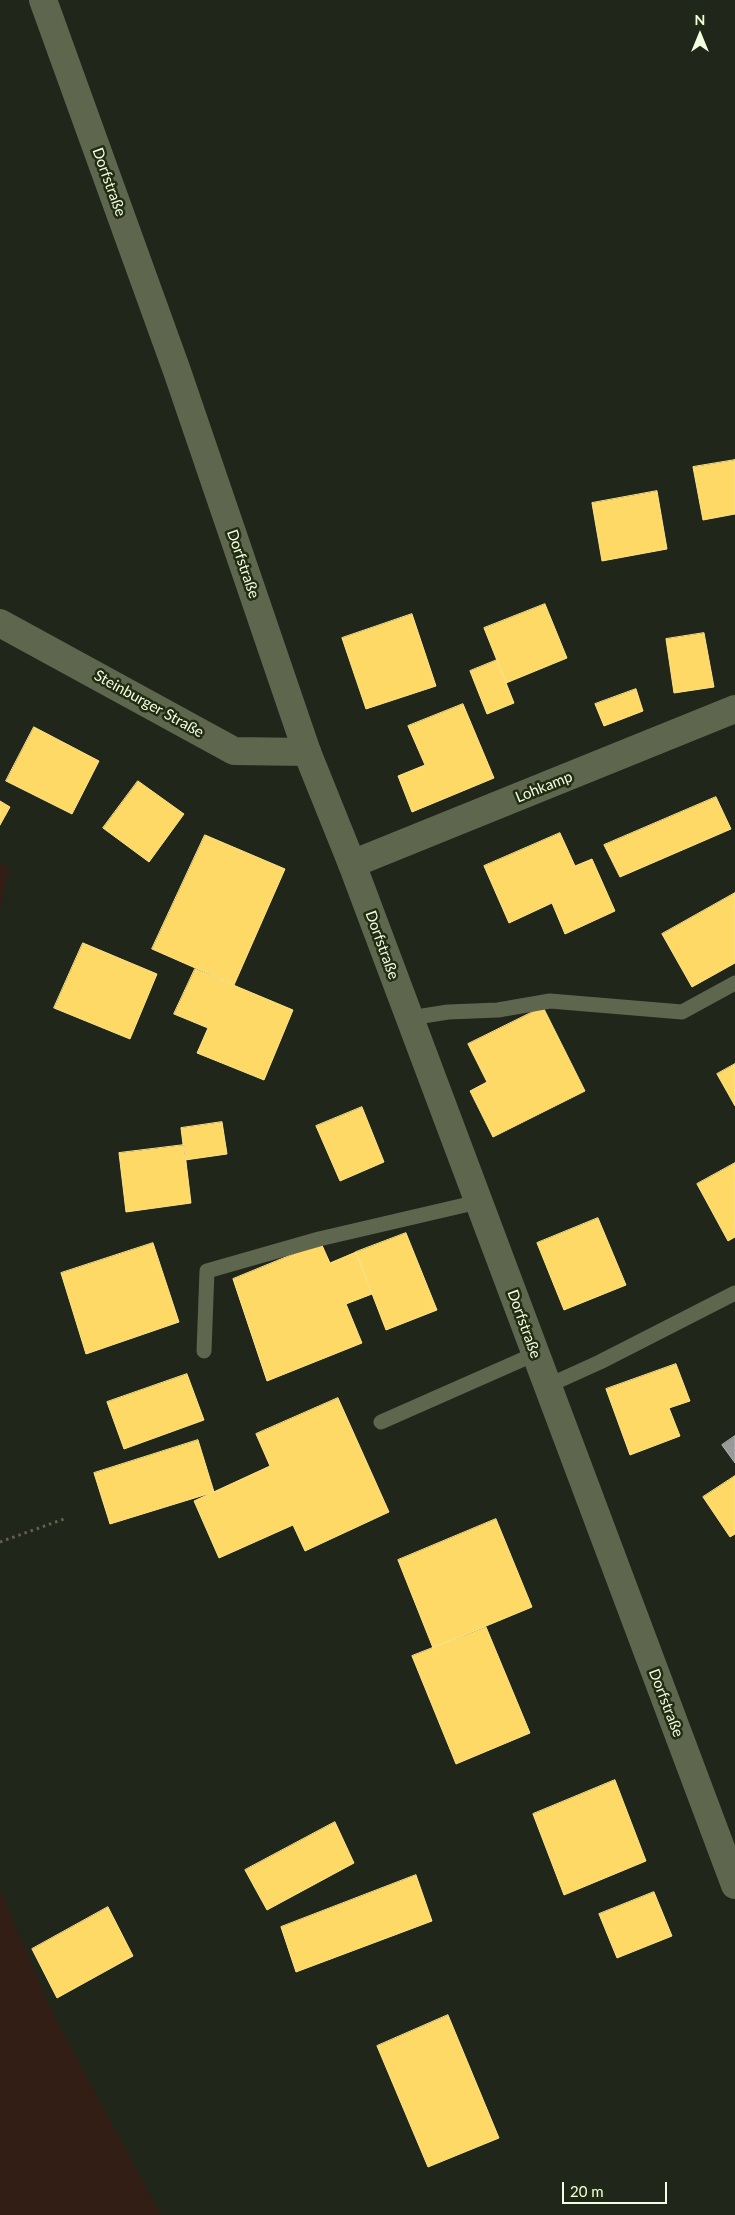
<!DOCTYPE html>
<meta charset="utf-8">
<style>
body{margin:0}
#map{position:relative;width:735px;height:2215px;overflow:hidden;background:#202619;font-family:Lato,sans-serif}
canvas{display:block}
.north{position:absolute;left:675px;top:10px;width:50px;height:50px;-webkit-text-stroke:4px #212c13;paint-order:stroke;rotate:0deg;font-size:14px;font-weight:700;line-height:20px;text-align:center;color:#f2fedf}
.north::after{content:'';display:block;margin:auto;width:18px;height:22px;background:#f2fedf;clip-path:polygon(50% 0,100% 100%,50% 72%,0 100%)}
.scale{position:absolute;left:562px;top:2182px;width:105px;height:22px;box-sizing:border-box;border:2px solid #f2fedf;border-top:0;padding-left:6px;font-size:15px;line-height:18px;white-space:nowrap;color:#f2fedf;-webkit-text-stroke:4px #212c13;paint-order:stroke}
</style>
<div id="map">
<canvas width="735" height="2215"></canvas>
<div class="north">N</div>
<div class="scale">20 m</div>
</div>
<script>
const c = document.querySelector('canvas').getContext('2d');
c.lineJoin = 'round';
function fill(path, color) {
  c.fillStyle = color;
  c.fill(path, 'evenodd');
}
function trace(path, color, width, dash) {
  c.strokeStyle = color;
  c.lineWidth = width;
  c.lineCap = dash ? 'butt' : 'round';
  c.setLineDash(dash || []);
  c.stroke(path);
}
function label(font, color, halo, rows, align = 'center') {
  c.font = font + ' Lato,sans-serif';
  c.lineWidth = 5;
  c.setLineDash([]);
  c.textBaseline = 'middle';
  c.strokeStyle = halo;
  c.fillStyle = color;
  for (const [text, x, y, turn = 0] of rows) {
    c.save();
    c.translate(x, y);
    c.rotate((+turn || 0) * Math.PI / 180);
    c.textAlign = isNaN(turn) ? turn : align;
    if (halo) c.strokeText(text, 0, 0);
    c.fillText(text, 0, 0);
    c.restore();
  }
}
const green = new Path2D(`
 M0,863L9,868L0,912Z
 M0,1890L53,2014L161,2215H0Z`);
const homes = new Path2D(`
 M735,460V514L703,520L693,467Z
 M657,491L667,549L602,561L592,503Z
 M545,604L567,658L506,683L484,628Z
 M412,614L436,686L366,709L342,638Z
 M704,633L714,687L674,693L666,639Z
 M497,660L514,703L487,714L470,671Z
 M636,689L643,711L604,726L595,704Z
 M463,704L494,778L412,812L398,776L425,765L408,726Z
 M34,727L99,761L72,814L6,781Z
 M138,781L184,814L149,862L103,828Z
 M716,797L731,829L620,877L604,845Z
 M0,801L10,807L0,825Z
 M560,833L575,866L592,859L615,911L565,934L552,903L509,923L484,866Z
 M205,835L285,869L234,985L152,949Z
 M735,893V963L692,987L662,934Z
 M83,943L157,974L130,1039L54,1008Z
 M195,969L293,1010L264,1080L197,1053L208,1028L174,1014Z
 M543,1007L585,1091L493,1137L470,1091L487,1082L468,1044Z
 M735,1064V1106L717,1074Z
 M362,1107L384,1162L340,1181L316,1126Z
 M222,1122L227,1154L185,1160L181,1128Z
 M184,1145L191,1203L126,1212L119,1153Z
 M735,1163V1237L728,1241L697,1184Z
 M598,1218L626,1285L564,1310L537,1243Z
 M406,1233L437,1310L386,1330L356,1252Z
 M153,1243L179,1322L86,1354L61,1273Z
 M321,1243L330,1263L356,1252L372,1294L346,1304L362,1343L267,1381L233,1279Z
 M676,1364L690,1401L669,1408L680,1436L630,1455L606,1389Z
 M187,1374L204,1420L124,1449L107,1402Z
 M338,1398L389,1512L305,1551L293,1525L219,1558L194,1501L270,1466L256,1434Z
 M198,1440L214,1492L110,1524L94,1473Z
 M735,1476V1534L730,1537L703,1497Z
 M496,1519L532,1607L433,1648L398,1560Z
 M486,1627L530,1733L456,1764L412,1656Z
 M615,1780L646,1861L564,1895L533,1814Z
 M335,1822L354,1863L267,1910L245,1870Z
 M416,1875L432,1921L296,1972L281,1927Z
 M654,1892L672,1936L617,1958L599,1914Z
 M108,1907L133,1956L57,1998L32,1949Z
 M448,2015L499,2138L428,2167L377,2046Z`);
const industry = new Path2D(`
 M735,1436V1463L722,1445Z`);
const path = new Path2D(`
 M0,1542L64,1519`);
const service = new Path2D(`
 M410,1018L448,1012L498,1010L550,1001L682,1012L735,983
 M204,1351L207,1271L319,1239L478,1202
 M547,1386L600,1362L735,1293
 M381,1422L535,1354`);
const minor = new Path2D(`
 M0,623L234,751L307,752
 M352,864L735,709`);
const tertiary = new Path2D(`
 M43,0L177,371L307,752L352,864L735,1885`);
const streetNames = [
 ["Dorfstraße",109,182,70],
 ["Dorfstraße",243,564,71],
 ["Steinburger Straße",149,704,29],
 ["Lohkamp",544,787,-22],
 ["Dorfstraße",382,945,70],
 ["Dorfstraße",524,1324,70],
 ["Dorfstraße",666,1703,69]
];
fill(green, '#331e16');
fill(homes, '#ffd966');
trace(homes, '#fbe48a', 1);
fill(industry, '#999');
trace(industry, '#b4b7ae', 1);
trace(path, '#67604e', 3, [2.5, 4]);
trace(service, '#5e664e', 15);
trace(minor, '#5e664e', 28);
trace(tertiary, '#5e664e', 28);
label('15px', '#f2fedf', '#212c13', streetNames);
</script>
